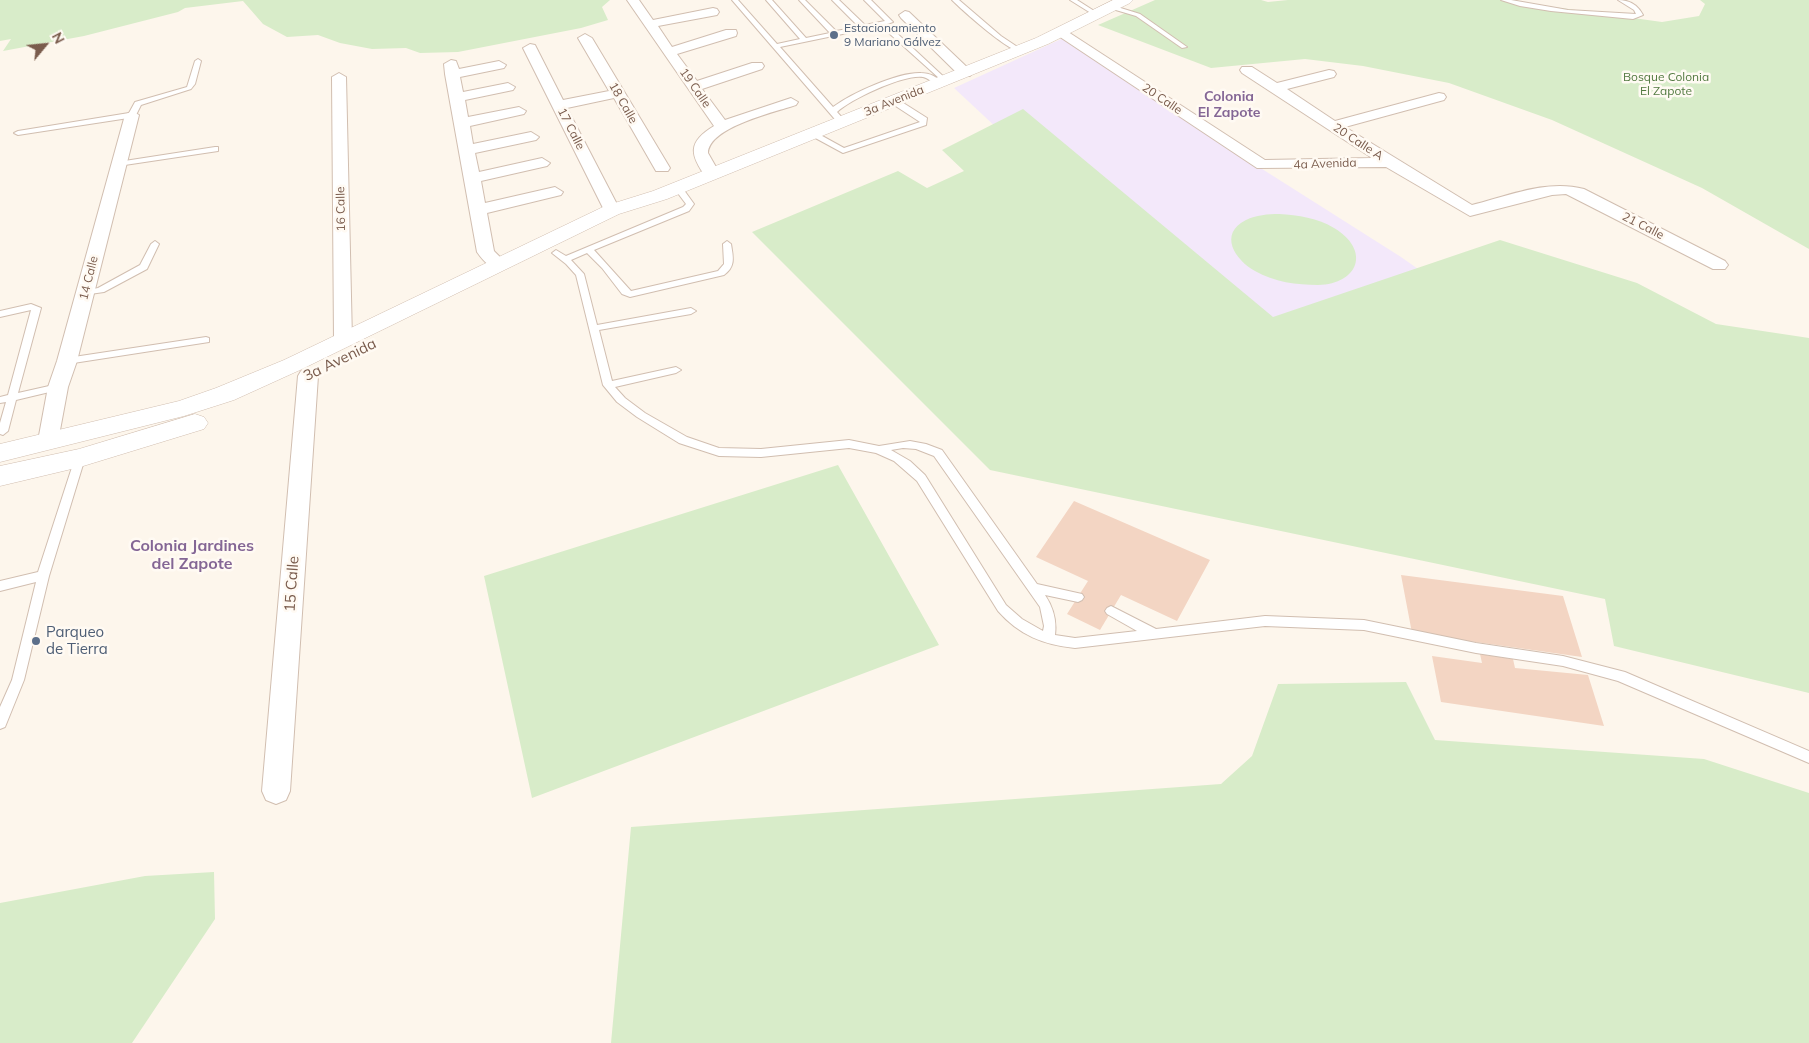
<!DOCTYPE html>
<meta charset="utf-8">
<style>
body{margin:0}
#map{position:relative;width:1809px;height:1043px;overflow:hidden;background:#fdf6ec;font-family:Mulish,sans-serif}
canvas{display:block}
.north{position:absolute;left:20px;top:20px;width:50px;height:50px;-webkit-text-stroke:4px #fffaf3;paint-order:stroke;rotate:62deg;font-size:14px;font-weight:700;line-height:20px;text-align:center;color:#7a5c4d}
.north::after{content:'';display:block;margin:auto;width:18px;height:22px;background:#7a5c4d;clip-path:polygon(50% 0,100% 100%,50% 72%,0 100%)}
</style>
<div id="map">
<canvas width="1809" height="1043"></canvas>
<div class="north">N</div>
</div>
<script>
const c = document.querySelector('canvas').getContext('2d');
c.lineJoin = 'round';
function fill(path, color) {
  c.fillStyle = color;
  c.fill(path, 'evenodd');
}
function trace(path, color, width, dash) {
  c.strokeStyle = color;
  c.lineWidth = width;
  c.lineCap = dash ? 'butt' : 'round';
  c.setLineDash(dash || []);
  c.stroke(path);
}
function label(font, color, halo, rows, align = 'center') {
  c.font = font + ' Mulish,sans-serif';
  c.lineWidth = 5;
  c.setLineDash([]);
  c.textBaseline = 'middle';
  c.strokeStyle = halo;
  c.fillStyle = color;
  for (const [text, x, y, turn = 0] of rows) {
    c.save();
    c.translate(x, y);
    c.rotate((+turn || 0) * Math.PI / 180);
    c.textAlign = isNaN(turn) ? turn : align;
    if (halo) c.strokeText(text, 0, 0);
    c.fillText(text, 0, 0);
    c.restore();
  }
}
const education = new Path2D(`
 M1070,35L1259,167L1401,257L1565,372L1292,429L1147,268L954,88Z`);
const green = new Path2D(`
 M0,0H610L602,7L608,20L581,28L458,52L420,53L406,48L372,49L340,43L318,35L287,37L263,24L243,1L185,8L178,12L84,36L3,51L11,39L0,41Z
 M1155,0H1261L1268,2L1288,0H1503L1662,22L1699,16L1705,4L1700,0H1809V249L1702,188L1552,120L1449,83L1363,66L1305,59L1211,68L1098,25Z
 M1023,109L1273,317L1500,240L1637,283L1716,324L1809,338V693L1614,646L1605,599L990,470L752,232L898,171L927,188L964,171L942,150Z
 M1279,214C1298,215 1318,218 1334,228C1371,250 1359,284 1318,285C1297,285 1274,282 1255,271C1235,260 1218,234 1246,220C1256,215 1268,214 1279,214Z
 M838,465L939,645L532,798L484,576Z
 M1406,682L1435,740L1704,759L1809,793V1043H611L631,827L1221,784L1252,756L1278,684Z
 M214,872L215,919L132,1043H0V903L145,876Z`);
const building = new Path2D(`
 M1074,501L1210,560L1177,621L1121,595L1100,630L1067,614L1088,581L1036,557Z
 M1401,575L1563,596L1582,657L1412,633Z
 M1480,654L1513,659L1515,668L1588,675L1604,726L1441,702L1432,656L1482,663Z`);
const service = new Path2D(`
 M732,0H738L777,44L800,39L766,0H772L806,38L830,33L799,0H805L836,31L859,27L832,0H839L865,25L885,21L864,0H871L893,22L887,24L945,78L940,79L881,26L780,47L833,107C852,93 898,72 921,73C930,73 937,77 942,83L937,84C932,82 928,78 923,77C904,74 851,99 837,112L846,122L839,124Z
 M952,0H959L1001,36L1022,50V52C1010,53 962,10 952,0Z
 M1070,0H1077L1099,14L1094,15Z
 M1501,0H1511L1568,10L1636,14L1634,10L1618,0C1629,0 1638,5 1643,15L1633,19L1551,11L1520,6Z
 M1111,5L1140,14L1187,47L1182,48L1136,16L1109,8V6Z
 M198,59L201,61L195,84L191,89L141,105L135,117L18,135L14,133L18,131L129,113L135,102L187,87L195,61Z
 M891,99H897L927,118L926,125L843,153L808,134L815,132L844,148L920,122L891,103Z
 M215,147H218V151L118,166L114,164L118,162Z
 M675,186H681L694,204L689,211L594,250L631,291L718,271L724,264L723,244L727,241L731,244C733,257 736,266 724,275L630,297L622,294L602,268L587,253L571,260L584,274L597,325L691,308L696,311L691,314L599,330L612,381L676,367L681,370L676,373L615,387L625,398L645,413L687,437L719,448L761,449L849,440L879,446L910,441L926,444L942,450L1037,584L1082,594L1084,597L1082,600L1078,602L1045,595C1053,607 1057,620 1055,635L1075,638L1137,631L1107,614L1105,611L1107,608L1111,606L1156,629L1265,616L1364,620L1476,643L1563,656L1625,672L1809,751V763L1618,681L1563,666L1476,653L1364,630L1265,626L1075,648C1044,645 1019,635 998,611L917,481L894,461L876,453L849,448L761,457L719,456L679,443L637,417L617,402L603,385L576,275L566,264L552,253L556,250L566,256L683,207L686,204L674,188ZM903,448L916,449L934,456L1040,607L1044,626L1043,631L1022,619L1006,605L925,475L910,461L891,450Z
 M155,241L159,244L147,269L104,292L83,295V291L98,288L140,265L151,244Z
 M31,304L41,308L18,393L58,384L63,387L58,390L16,400L8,431L3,435L0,434V423L6,402L0,403V397L8,395L31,310L0,317V311Z
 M206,337L209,338V342L67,364L62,361L67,358Z
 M80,454L85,458L49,576L24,680L5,727L0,729V707L12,680L36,582L0,591V581L38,572L75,458Z`);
const minor = new Path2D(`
 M627,0H639L653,20L713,8L717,9L719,12L717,15L658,26L672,47L726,30H736L737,33L736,36L677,54L697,81L752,63H762L764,66L762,69L702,89L725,120L791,98L798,102L796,105C775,112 709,127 708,153L720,174L712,179L706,177C690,155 687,142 714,126Z
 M905,11L909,12L970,70L972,73L970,76H960L901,18L899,15Z
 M1062,28L1265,160L1372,158L1242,73L1240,70L1242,67H1252L1277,83L1329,70L1334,71L1336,74L1334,77L1287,89L1335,121L1439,93L1444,94L1446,97L1444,100L1345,127L1472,205C1508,196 1547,179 1584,189L1725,261L1728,265L1725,269H1713L1566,194L1552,195L1470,216L1386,167L1257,168L1057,35L1056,32L1057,29Z
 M585,34L592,38L670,168L668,171H656L614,98L567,108L620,210L618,213H606L604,210L523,48L530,44L535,45L563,100L609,91L578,38Z
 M451,60L456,61L459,69L499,61L506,65L504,68L460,77L463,92L508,83L515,87L513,90L465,100L468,117L519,107L526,111L524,114L470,126L473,144L531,132L539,137L536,140L475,153L479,172L542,158L550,163L547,166L481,181L485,203L555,187L563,192L561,195L487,213L494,251L507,264L504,268C492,271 484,262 477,252L445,74L444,64Z
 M339,73L346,77L352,340L350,344L343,346L336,344L334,340L332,77Z
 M132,111L139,115L77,361L68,387L58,441L55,446L48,448L41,446L38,441L48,387L57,361L125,115Z
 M308,370L315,371L318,376L290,791L286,800L276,804L266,800L262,791L298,376L301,371Z`);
const tertiary = new Path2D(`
 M1113,0H1133L1130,3L1048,44L667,199L619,214L300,370L234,400L184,416L0,462V444L179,401L216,388L284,360L605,206L653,191L1036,38Z
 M195,414L204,417L208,423L204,429L80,467L0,486V466L79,449Z`);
const markers = [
 [834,35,5,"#5c6f8a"],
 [36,641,5,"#5c6f8a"]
];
const farServicenames = [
 ["Estacionamiento",844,28],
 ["9 Mariano Gálvez",844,42]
];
const farParknames = [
 ["Bosque Colonia",1666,77],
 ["El Zapote",1666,91]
];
const farStreetnames = [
 ["19 Calle",695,88,55],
 ["20 Calle",1162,99,34],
 ["3a Avenida",894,101,-22],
 ["18 Calle",623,103,60],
 ["17 Calle",571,129,63],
 ["20 Calle A",1358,142,33],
 ["4a Avenida",1325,164,-2],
 ["16 Calle",341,209,-91],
 ["21 Calle",1643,226,27],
 ["14 Calle",89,278,-76]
];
const farNeighbourhoodnames = [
 ["Colonia",1229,97],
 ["El Zapote",1229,113]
];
const streetNames = [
 ["3a Avenida",340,360,-26],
 ["15 Calle",292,584,-86]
];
const serviceNames = [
 ["Parqueo",46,632],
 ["de Tierra",46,649]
];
const neighbourhoodNames = [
 ["Colonia Jardines",192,546],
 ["del Zapote",192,564]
];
fill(education, '#f3e8fa');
fill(green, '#d8ecc9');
fill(building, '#f3d5c3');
trace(service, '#d1beb0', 2);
trace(minor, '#d1beb0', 2);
trace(tertiary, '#d1beb0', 1);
fill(service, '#fff');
fill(minor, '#fff');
fill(tertiary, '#fff');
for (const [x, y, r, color] of markers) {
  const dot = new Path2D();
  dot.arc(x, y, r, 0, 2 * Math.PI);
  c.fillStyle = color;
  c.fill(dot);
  trace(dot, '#fffaf3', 2);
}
label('12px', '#4e5e75', '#fffaf3', farServicenames, 'left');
label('12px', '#537a41', '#fffaf3', farParknames);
label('12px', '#7a5c4d', '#fffaf3', farStreetnames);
label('bold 14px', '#846695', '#fffaf3', farNeighbourhoodnames);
label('15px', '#7a5c4d', '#fffaf3', streetNames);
label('15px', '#4e5e75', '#fffaf3', serviceNames, 'left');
label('bold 16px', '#846695', '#fffaf3', neighbourhoodNames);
</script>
